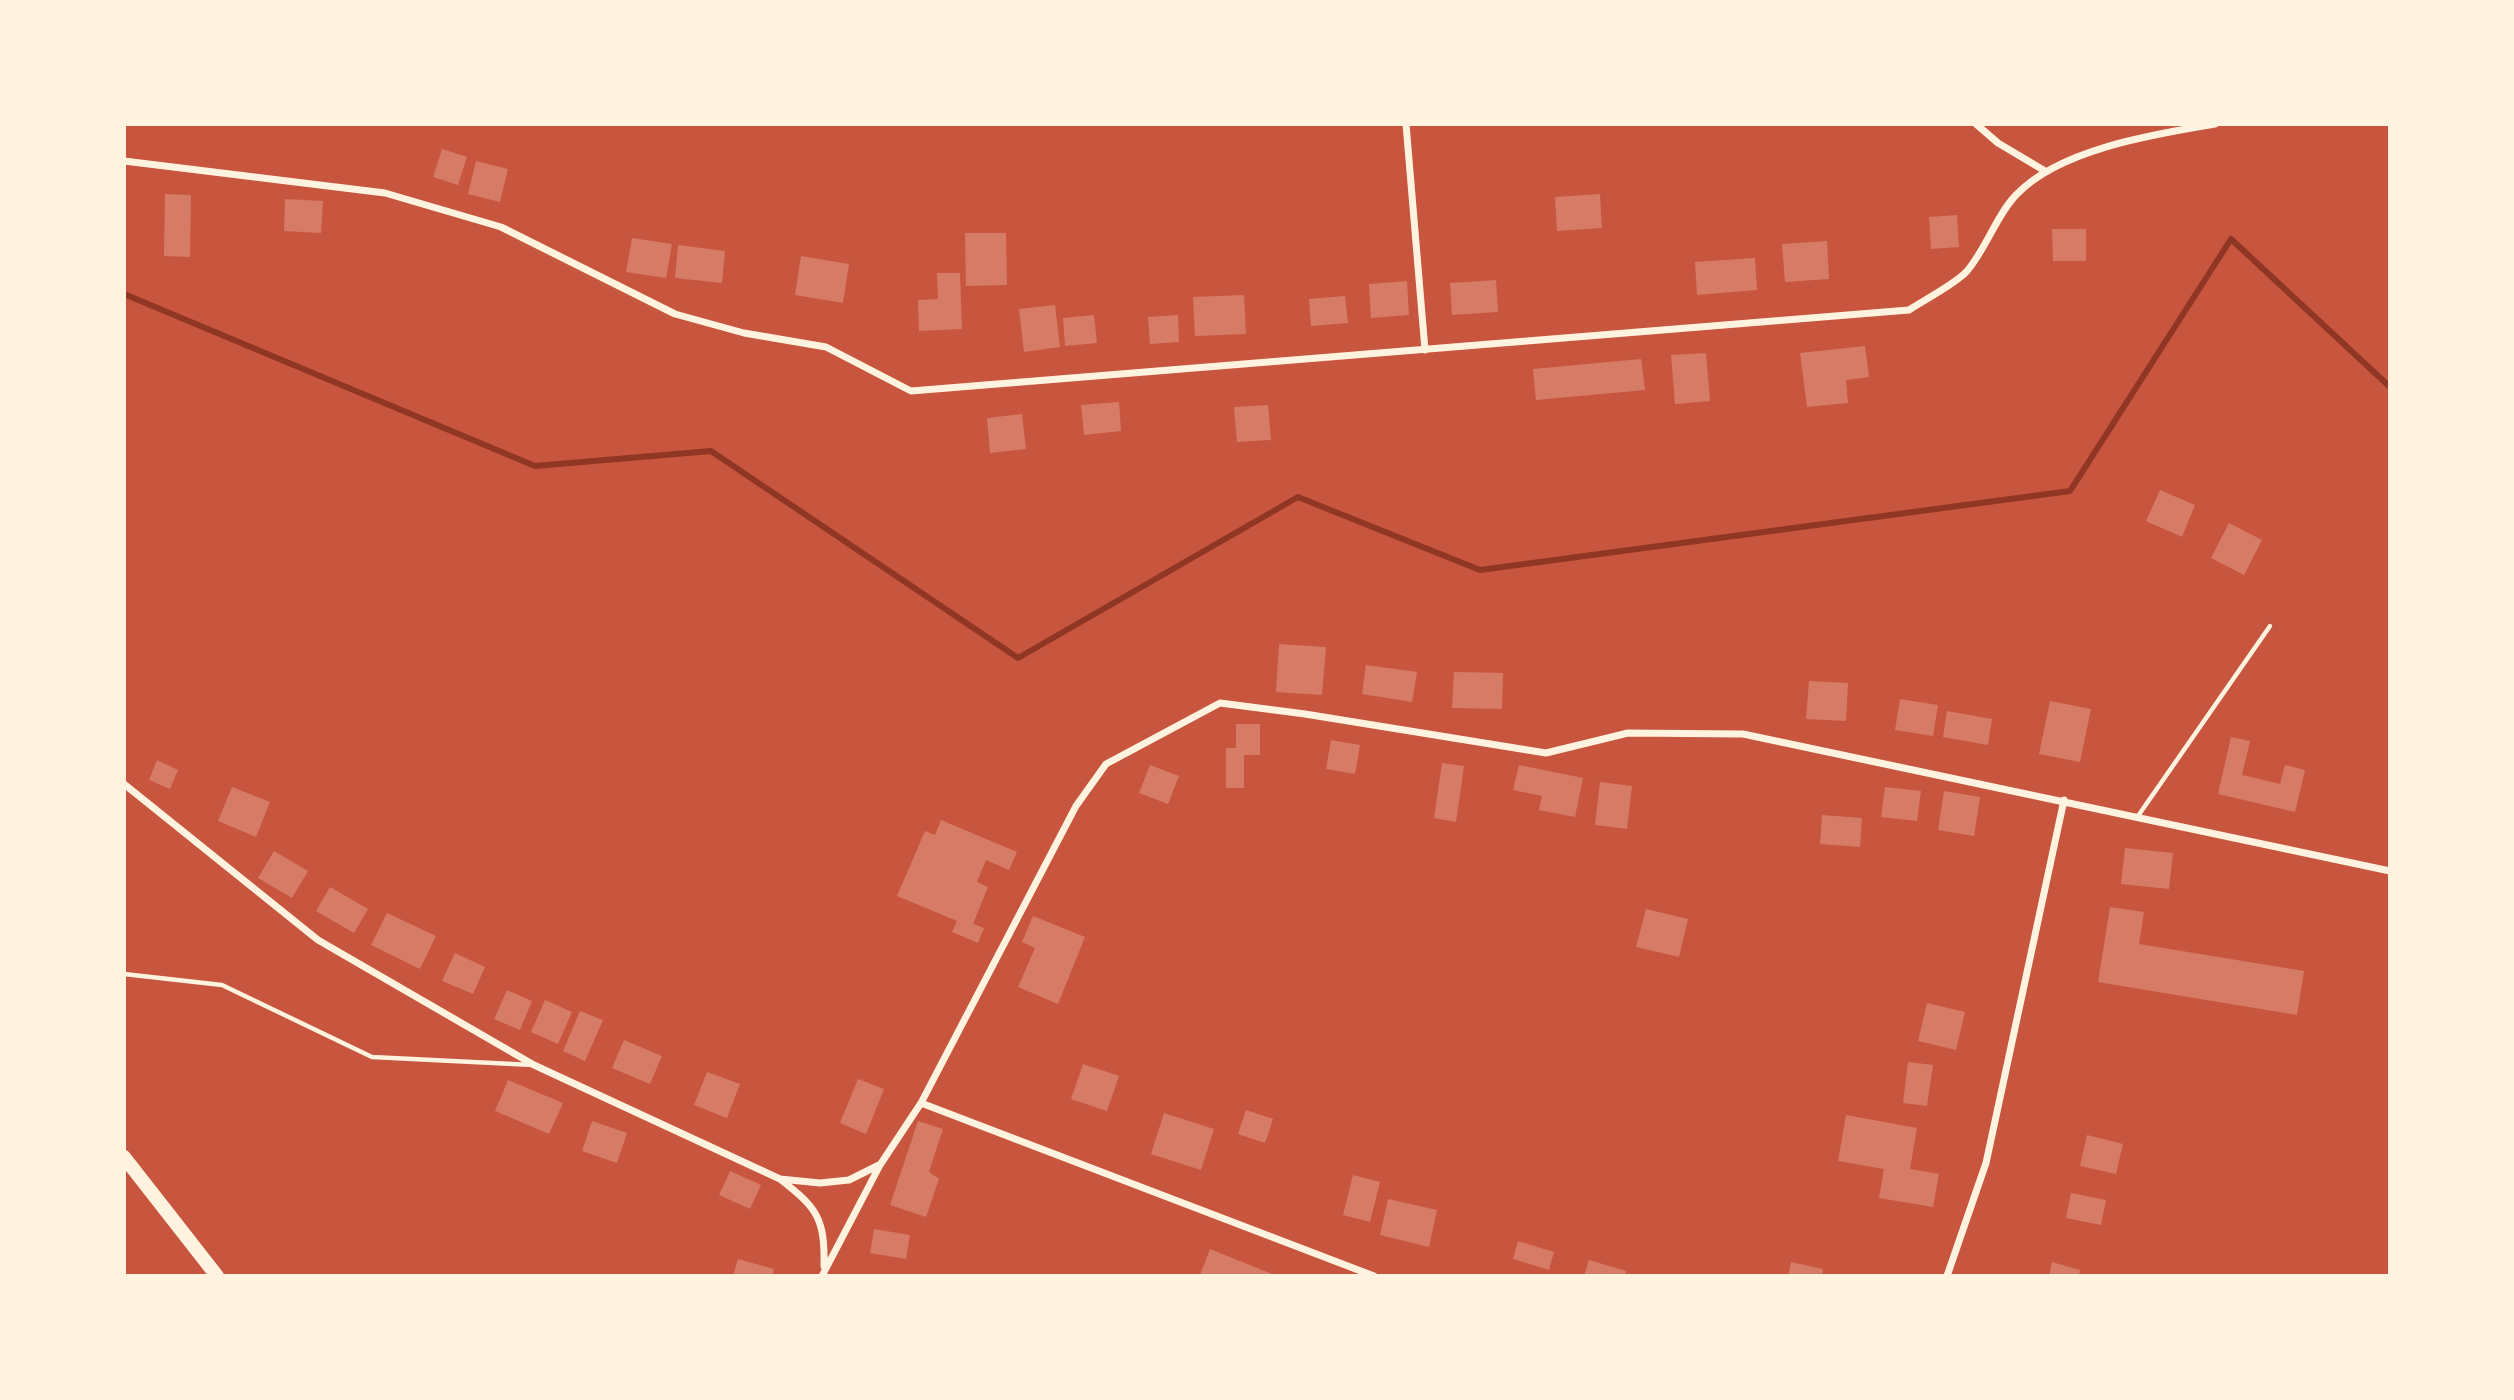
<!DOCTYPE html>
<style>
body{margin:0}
#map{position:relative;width:2514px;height:1400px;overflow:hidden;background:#c8553d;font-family:"Sofia Sans Condensed",sans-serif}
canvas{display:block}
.frame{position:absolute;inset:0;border:126px solid #fff3e0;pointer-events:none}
</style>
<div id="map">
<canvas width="2514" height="1400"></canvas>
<div class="frame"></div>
</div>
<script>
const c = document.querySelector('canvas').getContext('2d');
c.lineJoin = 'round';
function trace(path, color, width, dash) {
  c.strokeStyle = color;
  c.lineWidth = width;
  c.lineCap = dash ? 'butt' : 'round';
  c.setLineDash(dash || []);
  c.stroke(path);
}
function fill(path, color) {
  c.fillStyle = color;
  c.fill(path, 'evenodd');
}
const stream = new Path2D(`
 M124,294L535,466L711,451L1018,658L1298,497L1480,570L2070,491L2231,239L2390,387`);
const building = new Path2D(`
 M442,149L467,157L458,185L433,177Z
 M476,161L508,169L500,202L468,194Z
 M165,194L191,195L190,257L164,256Z
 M1600,194L1602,228L1557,231L1555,197Z
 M285,199L323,201L321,233L284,231Z
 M1957,215L1959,247L1931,249L1929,217Z
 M2052,229H2086V261H2053Z
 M965,233H1006L1007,285L966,286Z
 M632,238L672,244L666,278L626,272Z
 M1827,241L1829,279L1785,282L1782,244Z
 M678,245L725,251L722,283L675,278Z
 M801,256L849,264L843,303L795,295Z
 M1755,258L1757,290L1697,295L1695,262Z
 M937,273H960L962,329L919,331L918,300L938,299Z
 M1496,280L1498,312L1452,315L1450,283Z
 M1407,281L1409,315L1371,318L1369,284Z
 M1244,295L1246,334L1195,336L1193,297Z
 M1345,296L1348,323L1311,326L1309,299Z
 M1055,305L1060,347L1024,352L1019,309Z
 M1094,315L1097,343L1065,346L1063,318Z
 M1178,315L1179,342L1150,344L1148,317Z
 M1865,346L1869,377L1846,380L1848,403L1807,407L1800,353Z
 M1706,353L1710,401L1675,404L1671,355Z
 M1641,359L1645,390L1536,400L1533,369Z
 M1119,402L1121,431L1084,435L1081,405Z
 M1268,405L1271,440L1237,442L1234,407Z
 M1022,414L1026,449L990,453L987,418Z
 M2160,490L2195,505L2182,537L2146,521Z
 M2229,523L2262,540L2244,575L2211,558Z
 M1279,644L1326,647L1322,695L1276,692Z
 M1366,665L1417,672L1412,702L1362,694Z
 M1454,672L1503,673L1502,709L1452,708Z
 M1809,681L1848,683L1846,721L1806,719Z
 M1900,699L1938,705L1933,736L1895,730Z
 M2050,701L2091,709L2080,762L2039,754Z
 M1947,711L1992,719L1988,745L1943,737Z
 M1236,724H1260V755H1244V788H1226V748H1236Z
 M2231,737L2250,741L2242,775L2280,784L2285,765L2305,770L2295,812L2218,794Z
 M1331,740L1360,745L1355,774L1326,769Z
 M157,760L178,770L170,789L149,780Z
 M1442,763L1464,766L1456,822L1434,818Z
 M1150,765L1179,776L1168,804L1139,793Z
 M1519,765L1583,778L1575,817L1539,810L1542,796L1513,790Z
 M1600,782L1632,786L1627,829L1595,825Z
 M232,787L270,802L256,837L218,821Z
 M1885,787L1921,791L1917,821L1881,817Z
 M1944,791L1980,797L1974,836L1938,830Z
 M1822,815L1862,818L1860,847L1820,844Z
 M941,820L1017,852L1009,870L986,860L977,882L988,887L973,924L984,928L978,943L952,932L957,921L897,896L925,831L935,835Z
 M2125,848L2173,853L2169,889L2121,884Z
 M274,851L308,871L292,898L258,878Z
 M330,887L368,909L354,933L316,911Z
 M2110,907L2144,912L2139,944L2304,971L2297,1015L2098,982Z
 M1646,909L1688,919L1679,957L1636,947Z
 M387,913L436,936L420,969L371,945Z
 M1033,916L1085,937L1058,1004L1018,987L1035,948L1022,942Z
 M455,953L485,967L473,994L442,981Z
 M507,990L532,1001L520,1030L494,1019Z
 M545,1000L572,1012L558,1044L531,1032Z
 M1927,1003L1965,1012L1956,1050L1918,1041Z
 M580,1011L603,1020L585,1061L563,1051Z
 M624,1040L662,1056L650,1084L612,1068Z
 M1908,1062L1933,1065L1927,1106L1903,1103Z
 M1083,1064L1119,1076L1107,1111L1071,1099Z
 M707,1072L740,1084L727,1118L694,1105Z
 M858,1079L884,1089L866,1134L840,1123Z
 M508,1080L563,1103L549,1134L495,1111Z
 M1246,1110L1273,1119L1265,1143L1238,1134Z
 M1164,1113L1214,1129L1201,1170L1151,1154Z
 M1846,1115L1917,1128L1910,1169L1939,1174L1933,1207L1879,1198L1884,1169L1838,1161Z
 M592,1121L627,1133L617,1163L582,1151Z
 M918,1121L943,1129L929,1172L939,1179L926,1217L890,1205Z
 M2087,1135L2123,1144L2116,1174L2080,1166Z
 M730,1171L761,1185L750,1209L719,1195Z
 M1353,1175L1380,1182L1370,1222L1343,1215Z
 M2071,1193L2106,1200L2101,1225L2066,1218Z
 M1388,1199L1437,1210L1429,1247L1380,1235Z
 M874,1229L910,1235L906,1259L870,1253Z
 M1518,1241L1554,1252L1549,1270L1513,1259Z
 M1210,1249L1277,1276L1200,1275Z
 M738,1259L774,1269L772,1276H733Z
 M1589,1260L1626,1271L1625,1276H1584Z
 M1791,1262L1823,1269L1822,1276H1788Z
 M2052,1262L2080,1270L2079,1276H2049Z`);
const service = new Path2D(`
 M2138,816L2270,626
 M124,974L222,985L372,1057L533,1065`);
const minor = new Path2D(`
 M1406,124L1425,350
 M1976,124L1998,143L2045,171
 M124,161L385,193L501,227L675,314L744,333L826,347L911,391L1909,310C1924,300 1957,283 1967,271C1986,249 1996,216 2016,195C2059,149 2155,134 2215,124
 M124,784L318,940L534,1065L780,1179L820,1183L849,1180L879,1165
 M921,1103L1374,1276
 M780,1179C817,1208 825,1218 824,1266
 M822,1276L880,1165L921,1103L1076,806L1106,764L1220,703L1305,714L1546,753L1628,733L1743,734L2390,871
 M1947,1276L1986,1163L2064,800`);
const primary = new Path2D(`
 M124,1157L217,1276`);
trace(stream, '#8f3625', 6);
fill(building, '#d67c66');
trace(service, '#fff3e0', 4.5);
trace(minor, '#fff3e0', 7);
trace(primary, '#fff3e0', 14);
</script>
